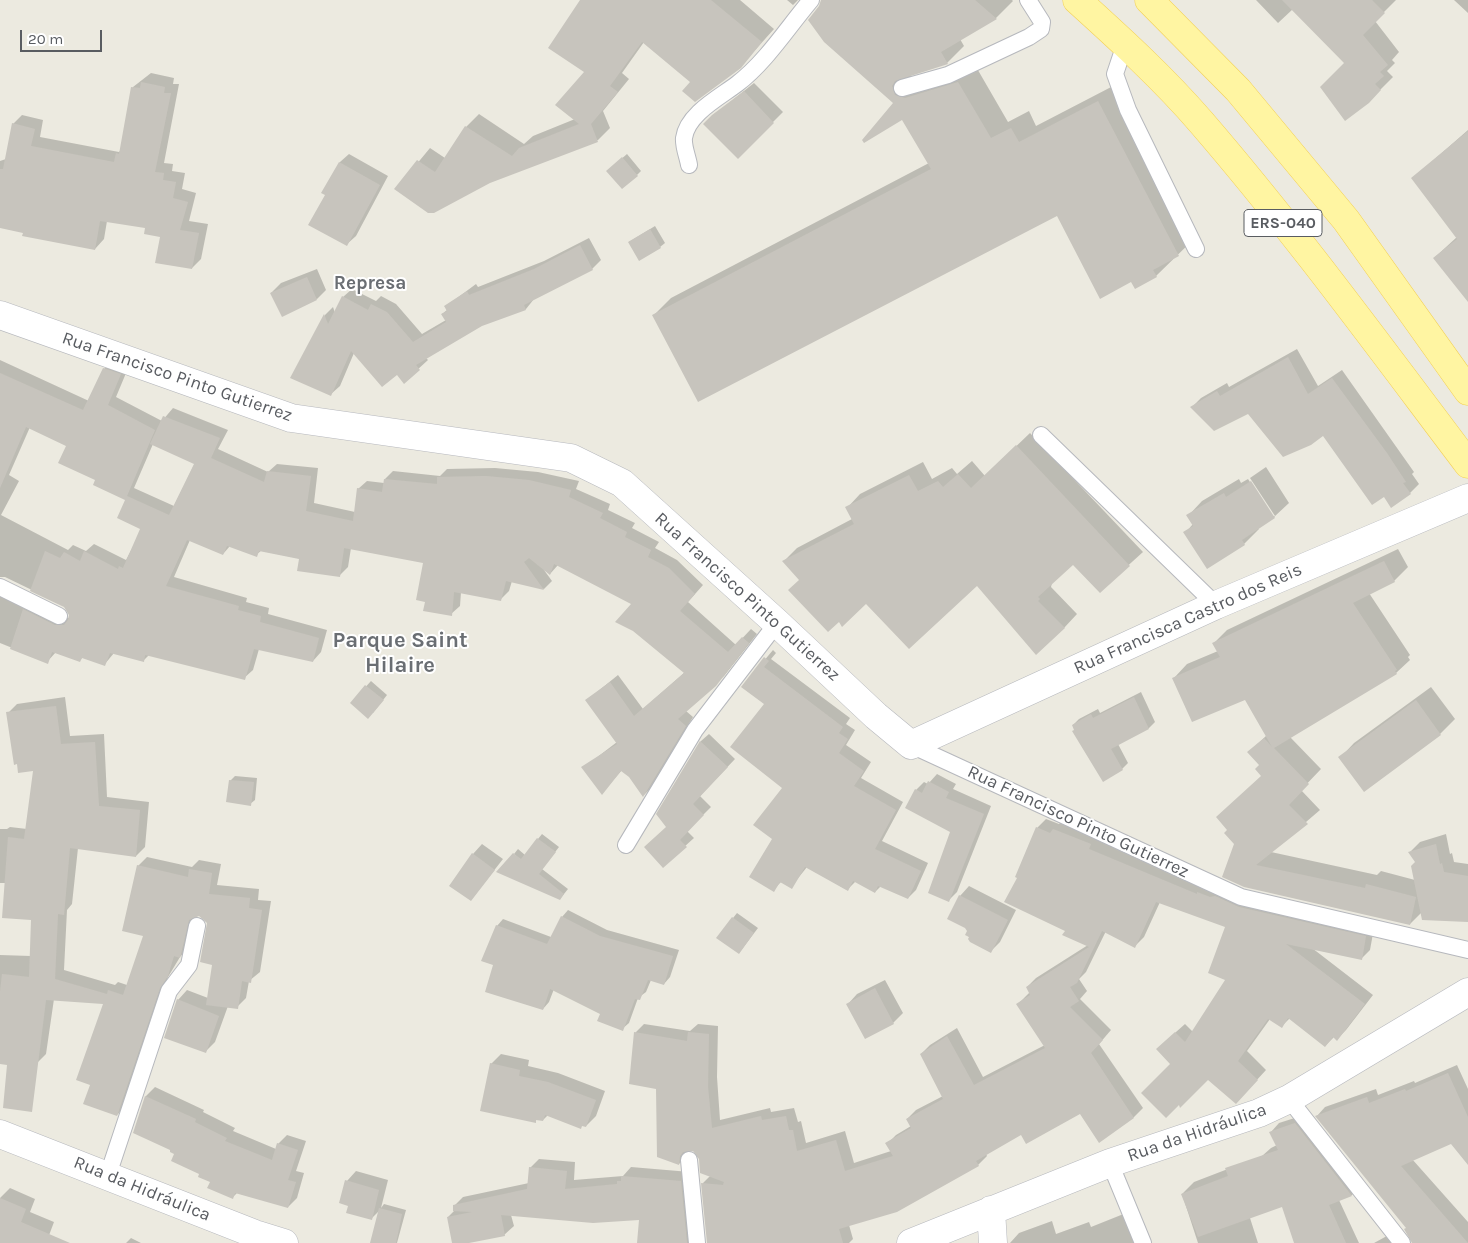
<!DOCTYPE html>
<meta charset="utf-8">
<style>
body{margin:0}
#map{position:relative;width:1468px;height:1243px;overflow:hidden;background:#eceae0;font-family:Karla,sans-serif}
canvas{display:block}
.scale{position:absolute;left:20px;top:30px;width:82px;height:22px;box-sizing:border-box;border:2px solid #595c61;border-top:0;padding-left:6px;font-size:15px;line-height:18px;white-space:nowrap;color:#595c61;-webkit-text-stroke:4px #fff;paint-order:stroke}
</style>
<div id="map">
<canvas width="1468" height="1243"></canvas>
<div class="scale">20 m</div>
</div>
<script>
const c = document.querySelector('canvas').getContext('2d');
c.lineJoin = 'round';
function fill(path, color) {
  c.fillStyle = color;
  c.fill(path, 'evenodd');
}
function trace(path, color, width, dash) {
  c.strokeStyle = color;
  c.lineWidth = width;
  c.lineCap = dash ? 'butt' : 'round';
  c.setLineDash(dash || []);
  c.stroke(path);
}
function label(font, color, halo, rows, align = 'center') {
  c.font = font + ' Karla,sans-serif';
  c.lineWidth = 4;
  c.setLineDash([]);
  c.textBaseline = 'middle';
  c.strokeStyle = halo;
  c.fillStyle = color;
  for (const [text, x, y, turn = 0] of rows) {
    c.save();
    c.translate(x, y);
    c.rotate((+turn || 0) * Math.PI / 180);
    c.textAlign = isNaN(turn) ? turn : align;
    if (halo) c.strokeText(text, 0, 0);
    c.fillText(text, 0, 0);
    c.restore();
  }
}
const shadow = new Path2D(`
 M582,0H740L774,29L740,67L692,82L644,42L622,73L629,79L603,111L610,128L598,140L489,182L431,213L396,189L430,148L445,158L466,127L479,114L524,144L533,136L575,119L586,71Z
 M787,0H798L793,5Z
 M821,0H1012L1013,1L996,18L960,39L964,46L947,63L911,75L912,78L975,65L1008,122L1029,111L1036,126L1115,85L1195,238L1156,276L1132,281L1058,214L654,315L671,298L929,163L895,103Z
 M1256,0H1396L1375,21L1399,52L1392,60L1395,63L1387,71L1393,77L1368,102L1346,63L1293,9L1278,23Z
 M1454,0H1468V13Z
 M151,73L174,78L173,84H179L164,163L173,164L172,171L185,173L182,189L196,193L189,221L208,224L201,259L192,268L162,236L146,227L107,221L104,239L95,249L0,227V161L6,159L13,124L22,115L43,120L40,137L119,152L121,150L133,87Z
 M754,83L783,112L738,157L715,114Z
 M1468,130V290L1434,258L1457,237L1413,178Z
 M349,154L388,176L356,236L347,244L326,195L323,193L340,162Z
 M627,154L641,171L637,175L612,167Z
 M655,226L665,243L660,247L629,242Z
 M589,238L601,260L592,269L534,299L526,309L482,325L426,358L428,360L404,382L397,373L354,353L340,386L331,394L292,377L325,315L333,307L335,313L343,297L352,289L376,301L381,296L396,304L422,334L446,320L442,314L447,310L445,307L476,284L478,287L544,261Z
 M317,269L326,290L317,299L271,293L281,283Z
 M1297,349L1318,386L1342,370L1414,472L1412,474L1419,484L1410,493L1385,495L1324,434L1248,412L1192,407L1201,398L1227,383L1229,387Z
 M0,360L89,401L104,369L113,360L129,366L116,397L162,421L173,408L228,430L218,449L268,472L277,464L318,468L314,503L355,512L358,489L367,481L384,483L385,479L393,471L440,476L447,469L495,468L538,472L579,481L576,489L610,504L608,510L635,523L632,528L659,542L655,548L677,560L703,585L688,602L736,645L751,629L757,634L724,676L686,711L693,717L652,787L644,795L630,776L622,770L602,793L583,768L617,742L587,700L618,675L643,709L685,672L633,604L558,565L550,574L544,570L552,581L544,589L512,581L509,591L501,599L461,592L460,606L451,614L426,601L424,562L351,548L348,567L340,575L301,558L262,550L256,555L230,546L223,554L190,540L174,577L247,598L246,602L269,608L268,614L327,630L321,652L313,661L259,649L253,670L244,678L149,655L143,661L114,653L104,665L83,657L80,660L56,652L47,662L0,643V584L63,617L70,618V615L65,606L5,577H0ZM30,427L67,446L127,499L142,529L126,560L94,544L86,551L73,545L68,550L1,515L19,481L9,475ZM153,444L195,463L174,506L134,488Z
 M1030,433L1143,552L1100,591L1073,563L1052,583L1051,587L1077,614L1064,628L977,584L866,602L801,580L784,561L797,548L852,519L847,508L860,494L923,462L932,479L952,468L957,474L972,461L985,476Z
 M1266,467L1289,503L1274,517L1258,528L1259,529L1244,544L1185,533L1193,524L1188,516L1202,501L1239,479L1241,483L1248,479L1272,516H1275L1250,478Z
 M1398,549L1408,567L1394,581L1369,593L1410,655L1408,657L1410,660L1396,673L1290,737L1321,769L1301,790L1320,810L1271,852L1377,875L1381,871L1415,880L1417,862L1410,852L1420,842L1446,834L1450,854L1452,853L1454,862L1468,864V921L1422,912L1410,924L1245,886L1262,775L1261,765L1249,752L1267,735L1246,698L1174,678L1187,664L1218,651L1214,643L1227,630Z
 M773,650L776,653L771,659L850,718L846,724L855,730L846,745L871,762L861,778L903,802L882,841L928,863L916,890L908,898L881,886L875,892L856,881L847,890L807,867L791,887L782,881L773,890L774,839L784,788L765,704L742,687Z
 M371,681L387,695L373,713L351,703Z
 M1431,687L1455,719L1440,734L1364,790L1340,758L1354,743Z
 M1141,692L1155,722L1149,728L1118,744L1128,763L1122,769L1075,730L1073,725L1079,719L1098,709L1100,713Z
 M65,697L70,736L104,734L107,797L149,802L145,847L136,856L78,848L72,904L67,910L64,970L115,985L118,982L127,985L145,935L138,866L147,857L192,867L199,860L221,864L217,885L259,889L258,900L271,901L260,972L249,981L246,998L237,1007L228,1006L215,1042L206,1051L178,1000L187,990L208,998L213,964L208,923L200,915L196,916L189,947L180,957L168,977L126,1106L117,1115L92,1084L105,1003L54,999L46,1054L37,1063L0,1062V955L31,956L32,919L6,883H0V829H7L10,827L27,829L35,770L8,713L17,704Z
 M709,734L735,759L700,796L711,807L687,831L694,838L663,866L668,827L658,814L701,741Z
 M937,774L956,784L953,789L991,806L957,892L949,900L951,831L916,790L924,782L928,784Z
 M235,776L257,778L255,800L250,804L230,781Z
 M1046,819L1059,824L1063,820L1099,835L1097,840L1206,885L1374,928L1370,950L1361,959L1312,948L1373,995L1346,1030L1337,1039L1334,1037L1325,1046L1290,1018L1282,1026L1270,1019L1247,1051L1266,1070L1244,1094L1172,1064L1167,1040L1185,1024L1193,1032L1227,980L1226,926L1160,902L1144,937L1135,946L1106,931L1086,972L1079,979L1087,991L1080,999L1111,1030L1099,1044L1143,1108L1134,1117L1099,1141L1080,1112L1021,1134L986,1154L987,1156L978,1165L897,1211L849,1225L853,1239L849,1243H708L703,1183L710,1176L693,1149L688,1150V1155L679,1164L658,1156V1088L635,1033L644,1024L690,1031L698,1024L718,1026L717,1077L720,1120L770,1108L771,1112L794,1108L798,1122L801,1121L806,1143L845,1131L854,1163L891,1151L887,1144L896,1135L911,1126L907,1119L916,1110L943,1096L921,1054L930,1045L957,1028L983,1077L1045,1045L1018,1004L1030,992L1027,987L1036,978L1088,945L1066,930L1018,877L1037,828Z
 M542,834L559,847L542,869L568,889L560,899L514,854L518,849L525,855Z
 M482,844L503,859L471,900L451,885L473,854Z
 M969,886L1016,910L1000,942L991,951L971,940L967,934L968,931L960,896Z
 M568,910L607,930L679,950L670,977L664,984L651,980L646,992L638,998L629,1023L622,1029L601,1014L554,989L549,1002L543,1009L495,965L497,926L503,919L551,937L562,917Z
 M737,913L758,928L739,953L733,918Z
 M885,980L903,1013L893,1023L848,1004L857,994Z
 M501,1054L529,1060L528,1066L558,1073L605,1091L596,1116L586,1126L548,1115L543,1120L538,1119L535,1121L491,1064Z
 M1457,1065L1468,1089V1163L1451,1142L1412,1159L1468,1222V1243H1414L1407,1228L1317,1116L1325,1107L1376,1089L1378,1095L1414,1081L1415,1083Z
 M155,1087L204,1110L203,1112L235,1128L233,1131L276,1149L278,1144L287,1135L306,1141L296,1171L304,1173L297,1198L288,1207L237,1193L232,1198L172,1149L134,1132L146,1096Z
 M1304,1115L1360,1186L1352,1195L1339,1200L1359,1243H1311L1262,1156L1271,1148L1277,1145L1271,1132L1279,1123Z
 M539,1159L575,1162L574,1180L623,1176L631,1167L690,1172L702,1243H639L641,1219L511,1215L514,1226L504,1235L453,1243L448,1217L454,1211V1206L463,1197L529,1183L530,1168Z
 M1246,1162L1250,1218L1258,1243H1198L1182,1194L1194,1182Z
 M356,1171L388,1180L381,1208L384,1204L406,1210L397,1243H385L379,1211L371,1219L347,1181Z
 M10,1188L35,1199L30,1212L54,1222L48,1238L58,1243H0V1198Z
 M1126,1213L1140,1243H1010L1019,1233L1052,1221L1056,1234L1089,1222L1091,1227Z
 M1396,1231L1406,1243H1374Z
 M131,1238L141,1243H126Z`);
const building = new Path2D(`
 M580,0H711L762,42L741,68L695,102L682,91L690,82L642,42L610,86L618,92L591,124L598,142L490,183L434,213H428L394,189L417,160L435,172L465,126L512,156L519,148L579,124L555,105L584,72L548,48Z
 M821,0H975L997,19L941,52L948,64L895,81L892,86L895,95L905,98L958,82L991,138L1011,128L1019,142L1098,101L1179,256L1153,270L1157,277L1135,289L1131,282L1100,299L1057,216L698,402L652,315L931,169L902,120L864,143L862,140L893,103L824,42L808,20L819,6Z
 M1282,0H1372L1385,13L1363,35L1388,65L1380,72L1384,76L1375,84L1381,90L1369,103L1345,121L1320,87L1344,63Z
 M141,82L165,87L164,93H171L155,172L164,173L163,180L176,182L173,198L188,202L180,230L199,233L192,269L155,263L160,237L144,234L145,228L100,221L95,250L22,236L23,233L0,228V169H3L12,123L35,129L31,146L114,162L116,153L119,154L131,87L140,88Z
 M744,91L774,123L738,159L703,124L712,115Z
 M1468,131V302L1433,258L1457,239L1411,178Z
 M622,157L638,176L622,189L606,171Z
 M339,162L380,185L347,246L308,225L325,195L321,193Z
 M650,229L661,248L639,261L628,242Z
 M580,245L593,270L524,305L526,310L482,326L416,365L420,370L404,384L397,375L382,387L351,351L331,396L290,378L324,314L328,324L342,296L368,310L371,304L387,312L413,342L446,322L441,314L447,311L444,306L467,291L469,295L534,269Z
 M307,277L317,300L282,317L270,293Z
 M1288,357L1308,394L1332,378L1387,453L1406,482L1403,483L1411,494L1391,508L1384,497L1372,505L1323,436L1311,445L1283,457L1248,414L1214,431L1190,407L1217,391L1220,396Z
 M103,368L121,374L108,405L155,430L127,496L169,515L194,464L150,444L163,416L220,438L211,458L264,482L267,471L311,476L306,511L353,521L357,488L382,492L384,479L437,484V477L486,476L529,480L571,490L569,497L603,513L600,518L627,532L625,537L651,550L648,557L669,568L695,594L680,611L728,652L742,637L749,643L716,686L678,719L686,726L643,797L629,777L621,771L602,795L581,767L617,744L585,700L610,682L634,716L684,673L633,631L615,622L631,604L554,564L550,575L529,558L524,562L544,590L506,581L501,601L454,592L452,616L423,611L425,602L416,600L423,563L344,548L340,577L297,571L299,559L259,551L257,557L227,546L223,555L187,540L166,586L239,606L238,610L261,616L260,622L319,638L313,662L254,649L245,680L145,655L144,662L110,653L105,666L82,658L80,662L52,652L48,664L10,649L23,609L55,625H64L68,620L69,615L64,607L30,591L45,551L60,558L64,552L80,561L84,551L118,569L119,566L123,568L140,529L117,518L125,500L93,485L95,480L58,463L66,446L26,427L0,488V373L83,410Z
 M1016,445L1130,566L1100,593L1073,565L1038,597L1040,599L1038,601L1065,628L1036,655L977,586L909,649L866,604L842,627L839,622L828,632L788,590L799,580L782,561L854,524L845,507L909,475L918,491L938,481L943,487L958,474L971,488Z
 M1251,481L1275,518L1242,540L1245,545L1207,569L1183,532L1193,526L1186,515L1224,493L1226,497Z
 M1384,561L1395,582L1353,603L1397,670L1395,671L1397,674L1274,748L1309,784L1289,805L1308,824L1256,865L1365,888L1366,884L1416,897L1410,925L1244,887L1222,877L1234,844L1224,833L1227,830L1216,817L1261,776L1255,769L1259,765L1247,752L1264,738L1272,747L1245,700L1192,722L1172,678L1220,657L1212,643Z
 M764,657L769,661L764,667L843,727L839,733L848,739L839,753L864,771L854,786L896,810L875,849L921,871L908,899L878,886L875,893L853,881L848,891L805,867L792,889L780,882L774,892L749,877L772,839L753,825L782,788L730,747L764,704L741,687Z
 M365,685L384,700L368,719L350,703Z
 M1134,697L1149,729L1111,749L1123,770L1103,782L1072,731L1074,730L1072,725L1091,714L1093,718Z
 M1416,700L1441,735L1364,792L1338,757Z
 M56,706L61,744L95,742L99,806L140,810L136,857L70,848L64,915L58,914L55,979L107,994L108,990L123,995L143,936L122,931L137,865L188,877L189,869L212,873L209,894L250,898L249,908L262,910L251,983L242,981L238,1009L206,1005L212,965L200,962L207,923L199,916L189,920L180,958L174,956L168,976L160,988L117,1116L83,1104L90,1085L76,1080L103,1004L46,1000L32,1112L3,1108L7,1065L0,1064V992L2,974L29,977L31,920L2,918L8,837L24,839L33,771L18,773L17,764L14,765L6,712Z
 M700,741L728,767L693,804L704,815L680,840L687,847L663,868L644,847L666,827L656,814Z
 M229,780L254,782L251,806L226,802Z
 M928,781L949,792L946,798L984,814L949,902L928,893L950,832L905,808L915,789L922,793Z
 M1036,827L1050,833L1053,829L1091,844L1089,849L1197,894V892L1210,897L1215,896L1239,907L1366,936L1362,960L1286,944L1365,1004L1337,1041L1333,1037L1325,1047L1288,1018L1282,1028L1268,1019L1238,1061L1258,1080L1236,1104L1208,1080L1180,1108L1179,1105L1166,1118L1141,1093L1170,1064L1156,1049L1175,1032L1185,1042L1225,980L1208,973L1225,927L1156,902L1135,948L1102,931L1077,983L1070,987L1079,1001L1070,1007L1103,1040L1091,1053L1134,1118L1099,1143L1080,1114L1026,1144L1021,1135L976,1161L979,1166L897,1212L839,1229L843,1243H707L701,1183L723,1185L724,1182L700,1173L699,1159L693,1151L683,1152L680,1156L679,1165L657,1157L656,1089L629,1084L634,1032L687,1041L688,1032L709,1034L708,1087L712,1128L761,1116L762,1120L786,1116L789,1130H793L797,1151L836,1140L845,1171L893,1156L885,1143L911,1128L906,1119L943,1099L920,1054L947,1036L974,1085L1045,1048L1016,1004L1030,995L1026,987L1089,947L1062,935L1065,931L1004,902L1017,878L1015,877Z
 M537,838L556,852L539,874L564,894L560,900L496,872L513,853L521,859Z
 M1436,844L1440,864L1442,863L1444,872L1468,876V922L1422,920L1411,866L1415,862L1408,852Z
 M472,853L495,870L471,901L449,886Z
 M959,895L1008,920L991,953L970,942L968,939L969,937L965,935L967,931L965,928L947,919Z
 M561,916L600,936L673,956L664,985L648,980L640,1000L635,999L623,1031L597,1021L600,1014L550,989L543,1010L485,992L493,965L481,961L496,925L547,944Z
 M732,917L754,933L739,954L716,938Z
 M875,988L894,1024L865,1039L846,1004Z
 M177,999L219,1016L206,1053L164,1038Z
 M490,1063L520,1070L519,1076L548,1082L596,1100L586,1127L582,1126L581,1129L545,1115L543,1121L536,1120V1123L480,1111Z
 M1448,1073L1468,1117V1165L1451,1144L1401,1166L1468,1243H1412L1404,1229L1406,1228L1315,1116L1367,1097L1369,1103L1405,1089L1406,1091Z
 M145,1096L196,1119L195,1122L227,1138L225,1141L272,1160L277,1143L298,1150L288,1180L296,1182L288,1208L235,1193L233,1199L207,1188L210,1182L198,1177L199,1174L171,1161L174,1154L170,1152V1150L133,1133Z
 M1295,1123L1352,1196L1329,1205L1346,1243H1294L1282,1207L1198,1237L1181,1194L1228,1176L1225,1168L1278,1150L1269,1132Z
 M529,1167L567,1171L565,1189L617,1184V1181H621V1176L681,1181L687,1243H637L639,1220L593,1223L501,1215L505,1236L469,1243H452L447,1217L472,1212L453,1211V1205L527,1189Z
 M345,1180L379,1190L372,1220L346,1213L348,1206L339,1203Z
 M0,1198L26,1209L21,1222L70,1243H0Z
 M379,1208L402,1214L396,1243H370Z`);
const service = new Path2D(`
 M1125,44L1115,74L1128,110L1196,249
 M902,88L948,75L1029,37L1041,29L1042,22L1028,0
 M689,165C688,158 683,146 684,138C687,114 720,97 737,84C766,62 788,27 811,0
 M1041,435L1216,605
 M0,587L59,616
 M911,745L1241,897L1468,950
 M626,845L695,730L777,623
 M1289,1099L1402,1243
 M689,1160L697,1243
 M1110,1163L1143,1243
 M108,1175L169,991L189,965L197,926`);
const minor = new Path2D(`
 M0,315L291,418L571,458L622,483L777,623L876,716L911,745L1216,605L1468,498
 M0,1134L255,1234L284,1243
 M991,1210L993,1243
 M911,1243L1110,1163L1259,1113L1289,1099L1468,992`);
const primary = new Path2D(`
 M1077,0C1120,39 1163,78 1201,122C1295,231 1381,349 1468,464
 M1149,0L1238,90L1346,220L1468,391`);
const shields = [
 [1283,223,78]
];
const shieldNames = [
 ["ERS-040",1283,223]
];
const streetNames = [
 ["Rua Francisco Pinto Gutierrez",177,377,19],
 ["Rua Francisco Pinto Gutierrez",747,597,42],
 ["Rua Francisca Castro dos Reis",1188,619,-24],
 ["Rua Francisco Pinto Gutierrez",1078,822,25],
 ["Rua da Hidráulica",1197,1133,-19],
 ["Rua da Hidráulica",142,1189,22]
];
const neighbourhoodNames = [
 ["Represa",370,284]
];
const districtNames = [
 ["Parque Saint",400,641],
 ["Hilaire",400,666]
];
fill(shadow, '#0003');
fill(building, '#c7c4bd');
trace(service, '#b6b8bd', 18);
trace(minor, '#b6b8bd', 29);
trace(primary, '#f3cf52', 29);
trace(service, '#fff', 16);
trace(minor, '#fff', 28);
trace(primary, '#fff5a2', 28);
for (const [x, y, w] of shields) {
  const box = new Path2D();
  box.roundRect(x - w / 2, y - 13.5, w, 27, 4);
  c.fillStyle = '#fff';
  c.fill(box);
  trace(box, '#595c61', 1);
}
label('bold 16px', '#595c61', null, shieldNames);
label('18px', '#595c61', '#fff', streetNames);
label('bold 19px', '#6a6e73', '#fff', neighbourhoodNames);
label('bold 22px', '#6a6e73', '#fff', districtNames);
</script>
